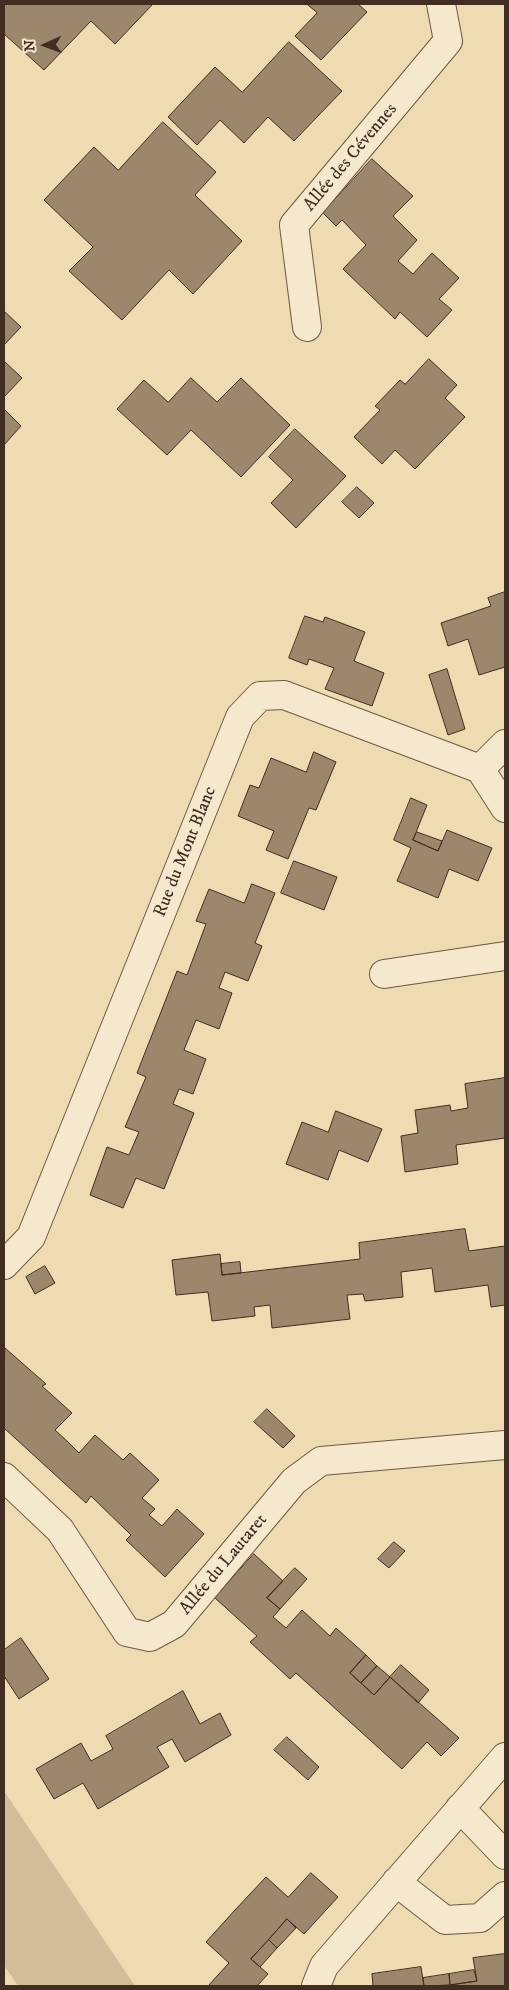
<!DOCTYPE html>
<meta charset="utf-8">
<style>
body{margin:0}
#map{position:relative;width:509px;height:1990px;overflow:hidden;background:#efdbb2;font-family:"IM FELL DW Pica",serif}
canvas{display:block}
.frame{position:absolute;inset:0;border:5px solid #412d21;pointer-events:none}
.north{position:absolute;left:20px;top:20px;width:50px;height:50px;-webkit-text-stroke:4px #f5e8cd;paint-order:stroke;rotate:268deg;font-size:14px;font-weight:700;line-height:20px;text-align:center;color:#412d21}
.north::after{content:'';display:block;margin:auto;width:18px;height:22px;background:#412d21;clip-path:polygon(50% 0,100% 100%,50% 72%,0 100%)}
</style>
<div id="map">
<canvas width="509" height="1990"></canvas>
<div class="frame"></div>
<div class="north">N</div>
</div>
<script>
const c = document.querySelector('canvas').getContext('2d');
c.lineJoin = 'round';
function fill(path, color) {
  c.fillStyle = color;
  c.fill(path, 'evenodd');
}
function trace(path, color, width, dash) {
  c.strokeStyle = color;
  c.lineWidth = width;
  c.lineCap = dash ? 'butt' : 'round';
  c.setLineDash(dash || []);
  c.stroke(path);
}
function label(font, color, halo, rows, align = 'center') {
  c.font = font + ' "IM FELL DW Pica",serif';
  c.lineWidth = 5;
  c.setLineDash([]);
  c.textBaseline = 'middle';
  c.strokeStyle = halo;
  c.fillStyle = color;
  for (const [text, x, y, turn = 0] of rows) {
    c.save();
    c.translate(x, y);
    c.rotate((+turn || 0) * Math.PI / 180);
    c.textAlign = isNaN(turn) ? turn : align;
    if (halo) c.strokeText(text, 0, 0);
    c.fillText(text, 0, 0);
    c.restore();
  }
}
const green = new Path2D(`
 M4,1791L135,1986H18L4,1965Z`);
const building = new Path2D(`
 M4,4H153L115,44L91,21L44,70L4,34Z
 M307,4H358L367,12L321,60L295,36L317,13Z
 M289,42L342,91L294,141L268,117L244,143L220,120L197,145L168,117L215,67L242,92Z
 M163,122L216,172L195,195L242,241L193,294L169,270L122,320L69,271L93,247L44,200L94,147L118,170Z
 M372,159L413,196L393,216L417,240L398,261L413,274L432,253L459,278L439,299L452,310L427,337L400,312L395,319L343,269L366,245L342,220L336,226L323,213Z
 M4,311L21,327L4,345Z
 M429,359L457,385L445,398L465,417L415,469L395,450L382,464L354,437L380,410L375,406L400,380L405,384Z
 M4,361L22,378L4,397Z
 M191,378L217,402L241,378L290,425L241,477L191,430L167,455L117,409L144,380L168,402Z
 M4,409L21,426L4,445Z
 M295,429L346,476L296,528L271,503L293,480L269,457Z
 M357,487L374,503L359,518L342,502Z
 M505,592V667L479,675L468,639L448,646L441,623L491,606L488,598Z
 M305,616L323,622L325,617L365,632L354,661L384,673L372,706L325,689L334,668L309,659L307,665L289,658Z
 M447,669L465,729L448,735L429,675Z
 M314,752L336,762L316,810L309,808L288,859L266,850L274,831L238,816L250,785L259,788L271,758L306,772Z
 M411,798L427,805L413,840L438,851L447,830L492,848L478,881L449,869L438,898L397,881L411,848L394,840Z
 M417,832L442,841L438,851L413,840Z
 M294,861L337,877L324,910L281,893Z
 M252,884L275,893L255,943L262,946L248,981L225,972L219,988L232,993L219,1029L196,1020L184,1050L206,1059L193,1094L179,1089L173,1104L194,1113L164,1189L136,1178L123,1208L90,1195L107,1147L129,1155L139,1132L125,1127L146,1077L137,1073L177,971L187,975L206,924L196,921L209,889L244,903Z
 M505,1078V1138L456,1145L458,1164L405,1172L401,1136L418,1133L415,1110L450,1105L451,1111L468,1108L465,1084Z
 M336,1111L382,1129L368,1162L339,1150L328,1180L286,1164L302,1122L328,1132Z
 M465,1229L469,1251L505,1246V1305L491,1307L488,1285L435,1292L432,1268L401,1272L403,1297L365,1301L363,1294L347,1295L350,1319L272,1328L270,1305L254,1307L255,1316L212,1321L208,1292L176,1295L172,1260L220,1254L222,1275L360,1259L359,1243Z
 M240,1262L241,1273L222,1275L221,1264Z
 M45,1266L55,1283L35,1294L26,1277Z
 M5,1348L46,1384L42,1386L72,1413L55,1430L67,1441L79,1453L95,1435L123,1460L130,1453L159,1480L142,1498L155,1509L149,1515L162,1526L177,1509L204,1534L165,1577L126,1540L131,1535L91,1496L86,1503L4,1428Z
 M267,1409L295,1436L283,1448L254,1422Z
 M394,1542L405,1551L389,1568L378,1559Z
 M254,1554L283,1581L267,1598L280,1609L273,1617L286,1628L302,1610L330,1636L336,1628L366,1655L350,1673L374,1695L390,1677L459,1738L441,1756L427,1742L402,1769L296,1673L290,1679L250,1642L257,1636L215,1598Z
 M295,1568L307,1579L280,1609L267,1598Z
 M21,1638L49,1679L19,1699L4,1676V1650Z
 M366,1655L377,1666L361,1683L350,1673Z
 M401,1665L429,1690L418,1703L390,1677Z
 M377,1666L390,1677L374,1695L361,1683Z
 M183,1691L200,1724L220,1713L231,1735L185,1762L172,1739L157,1747L169,1767L98,1809L83,1783L54,1799L36,1769L81,1743L91,1761L113,1749L106,1736Z
 M287,1737L319,1767L308,1780L274,1750Z
 M311,1873L338,1897L304,1934L287,1919L251,1959L268,1974L257,1986H208L229,1963L206,1942L235,1910L266,1877L288,1897Z
 M287,1919L296,1928L277,1948L269,1940Z
 M269,1940L277,1948L260,1967L251,1959Z
 M505,1954V1986H443L477,1981L473,1958Z
 M421,1967L424,1986H373L372,1974Z
 M474,1970L477,1981L450,1985L449,1974Z
 M449,1974L450,1985L424,1986L423,1978Z`);
const street = new Path2D(`
 M307,327L294,225L448,41L441,4
 M480,769L505,744
 M384,974L505,956
 M4,1265L31,1237L240,717L260,696L284,695L480,769L505,808
 M4,1477L60,1530L127,1632L150,1637L174,1624L294,1481L321,1461L505,1445
 M460,1808L505,1855
 M396,1882L445,1920L480,1918L505,1896
 M316,1986L324,1966L505,1757`);
const streetNames = [
 ["Allée des Cévennes",351,158,-50],
 ["Rue du Mont Blanc",186,852,-68],
 ["Allée du Lautaret",224,1565,-50]
];
fill(green, '#d1bd99');
fill(building, '#9b876c');
trace(building, '#412d21', 1);
trace(street, '#6c5845', 30);
trace(street, '#f5e8cd', 28);
label('18px', '#412d21', '#f5e8cd', streetNames);
</script>
